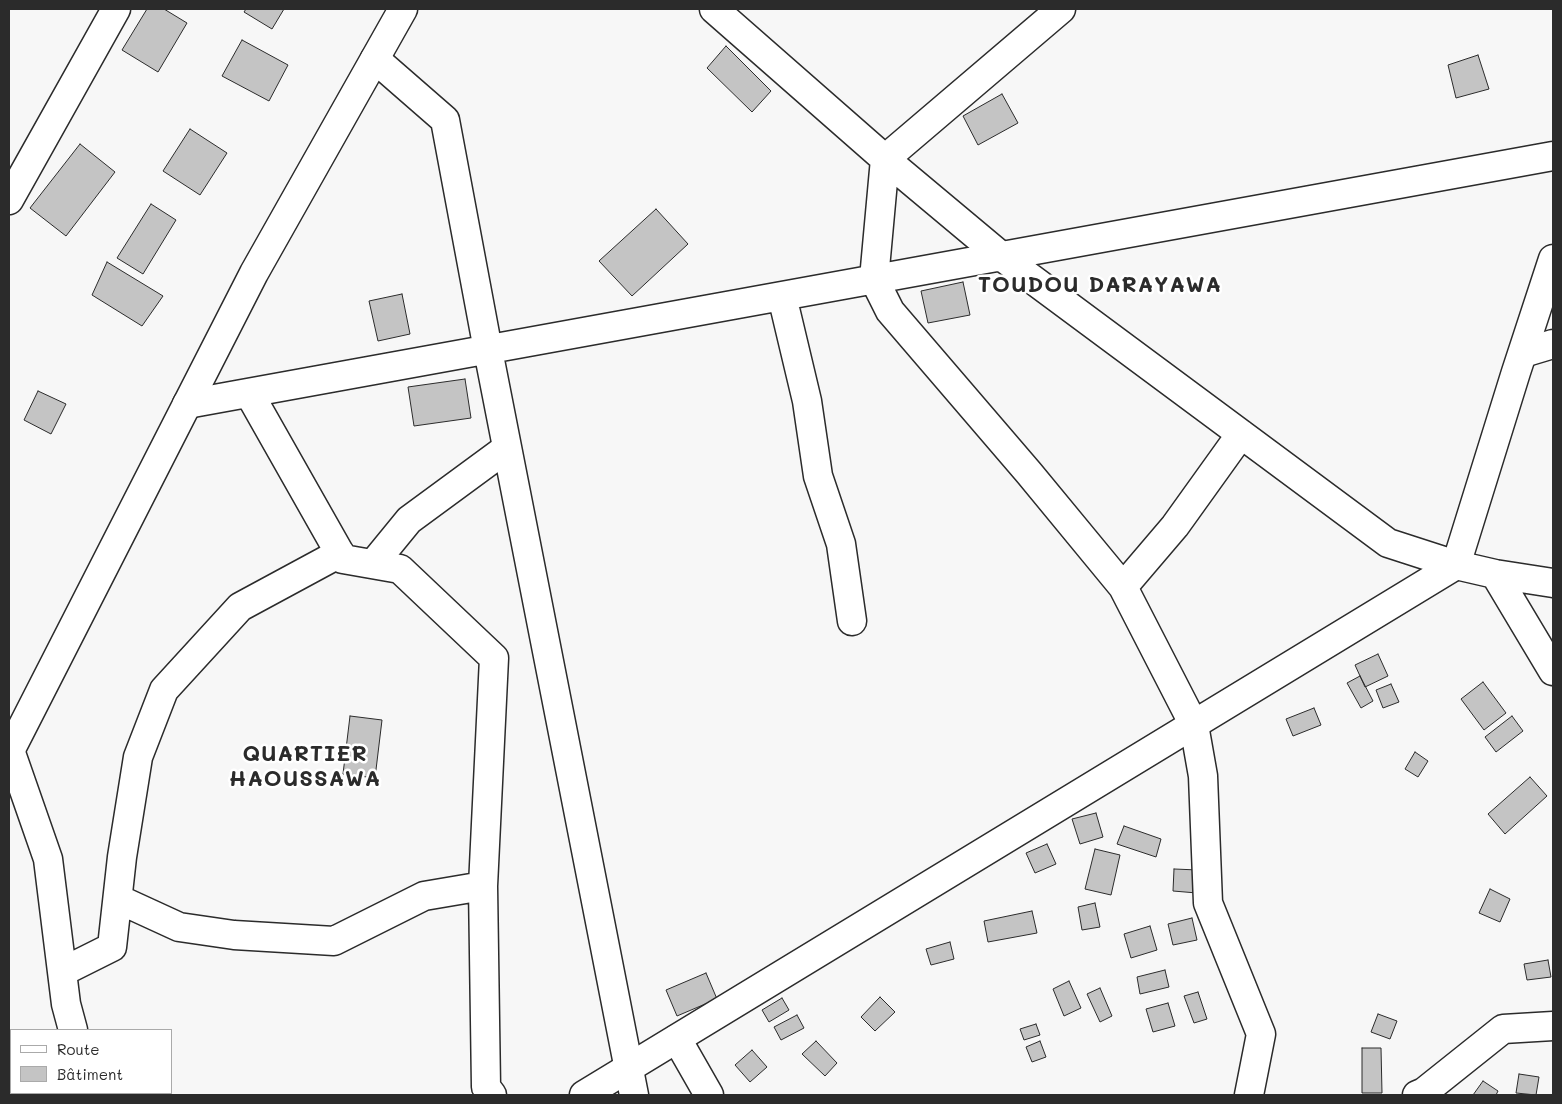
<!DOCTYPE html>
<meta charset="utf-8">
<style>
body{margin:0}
#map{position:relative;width:1562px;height:1104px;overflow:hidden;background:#f7f7f7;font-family:Mali,sans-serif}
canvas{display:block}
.frame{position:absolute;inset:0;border:10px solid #2b2b2b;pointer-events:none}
.legend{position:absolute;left:10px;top:1029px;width:162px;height:65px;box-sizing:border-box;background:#fff;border:1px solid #aaa;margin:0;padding:6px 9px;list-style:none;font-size:15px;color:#2b2b2b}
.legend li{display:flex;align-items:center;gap:10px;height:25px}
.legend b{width:25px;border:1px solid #aaa}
</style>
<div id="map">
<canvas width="1562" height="1104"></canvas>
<div class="frame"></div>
<ul class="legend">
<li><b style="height:6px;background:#fff"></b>Route</li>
<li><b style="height:14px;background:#c4c4c4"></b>Bâtiment</li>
</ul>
</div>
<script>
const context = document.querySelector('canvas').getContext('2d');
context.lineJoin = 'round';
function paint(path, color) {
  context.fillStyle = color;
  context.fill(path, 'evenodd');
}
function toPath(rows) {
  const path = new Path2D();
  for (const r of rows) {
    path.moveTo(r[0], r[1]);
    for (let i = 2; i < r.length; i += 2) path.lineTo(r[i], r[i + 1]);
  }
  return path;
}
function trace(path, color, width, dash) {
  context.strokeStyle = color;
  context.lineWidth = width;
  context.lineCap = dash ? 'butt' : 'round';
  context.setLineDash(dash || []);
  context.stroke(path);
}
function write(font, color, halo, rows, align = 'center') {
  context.font = font + ' Mali,sans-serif';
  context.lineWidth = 5;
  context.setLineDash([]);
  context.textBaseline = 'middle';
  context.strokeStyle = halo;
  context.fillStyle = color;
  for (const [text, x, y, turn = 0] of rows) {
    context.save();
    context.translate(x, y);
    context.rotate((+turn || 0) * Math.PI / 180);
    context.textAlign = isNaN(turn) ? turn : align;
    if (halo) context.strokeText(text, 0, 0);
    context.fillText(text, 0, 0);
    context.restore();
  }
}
const building = toPath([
 [147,9,164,9,187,23,158,72,122,50,147,9],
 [246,9,284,9,272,29,244,12,246,9],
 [242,40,288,65,269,101,222,76,242,40],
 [726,46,771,91,752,112,707,68,726,46],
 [1478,55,1489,89,1456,98,1448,65,1478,55],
 [1002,94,1018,123,978,145,963,116,1002,94],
 [190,129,227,153,200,195,163,171,190,129],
 [80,144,115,172,66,236,30,208,80,144],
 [151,204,176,220,143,274,117,258,151,204],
 [656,209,688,244,632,296,599,261,656,209],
 [107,262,163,296,142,326,92,295,107,262],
 [963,282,970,315,928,323,921,291,963,282],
 [402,294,410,334,378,341,369,301,402,294],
 [465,379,471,418,414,426,408,387,465,379],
 [38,391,66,404,51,434,24,420,38,391],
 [1378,654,1388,676,1365,687,1355,665,1378,654],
 [1360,676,1373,701,1361,708,1347,683,1360,676],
 [1483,682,1506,713,1484,730,1461,699,1483,682],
 [1391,684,1399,702,1383,708,1376,690,1391,684],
 [1314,708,1321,725,1293,736,1286,719,1314,708],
 [350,716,382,720,375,778,343,774,350,716],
 [1512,716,1523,731,1496,752,1485,737,1512,716],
 [1415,752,1428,761,1418,777,1405,769,1415,752],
 [1530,777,1547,796,1505,834,1488,814,1530,777],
 [1096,813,1103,837,1080,844,1072,819,1096,813],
 [1124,826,1161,839,1156,857,1117,844,1124,826],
 [1047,844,1056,864,1035,873,1026,853,1047,844],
 [1095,849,1120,855,1111,895,1085,889,1095,849],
 [1174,869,1198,870,1197,893,1173,891,1174,869],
 [1490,889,1510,899,1500,922,1479,913,1490,889],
 [1095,903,1100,927,1082,930,1078,907,1095,903],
 [1032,911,1037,933,988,942,984,921,1032,911],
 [1192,918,1197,940,1173,945,1168,924,1192,918],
 [1150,926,1157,950,1131,958,1124,934,1150,926],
 [950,942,954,959,931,965,926,949,950,942],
 [1548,960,1551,977,1527,980,1524,964,1548,960],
 [1165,970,1169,987,1140,994,1137,977,1165,970],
 [706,973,717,999,677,1016,666,990,706,973],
 [1069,981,1081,1008,1064,1016,1053,989,1069,981],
 [1100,988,1112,1016,1100,1022,1087,994,1100,988],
 [1198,992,1207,1019,1194,1023,1184,996,1198,992],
 [880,997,895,1012,875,1031,861,1017,880,997],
 [782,998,789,1010,769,1022,762,1010,782,998],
 [1168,1003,1175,1026,1153,1032,1146,1009,1168,1003],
 [1378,1014,1397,1021,1390,1039,1371,1032,1378,1014],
 [797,1015,804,1028,781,1040,774,1027,797,1015],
 [1036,1024,1040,1035,1024,1040,1020,1029,1036,1024],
 [816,1041,837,1063,825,1076,802,1054,816,1041],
 [1040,1041,1046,1057,1032,1062,1026,1047,1040,1041],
 [1362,1048,1381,1048,1382,1093,1362,1093,1362,1048],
 [752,1050,767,1067,750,1082,735,1065,752,1050],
 [1519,1074,1539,1077,1536,1095,1516,1093,1519,1074],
 [1483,1081,1498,1091,1496,1095,1473,1095,1483,1081]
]);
paint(building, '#c4c4c4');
trace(building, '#2b2b2b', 1);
const minor = toPath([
 [714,9,885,159,1001,256,1388,543,1456,565,1495,574,1553,671],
 [1061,9,885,159,874,279,890,311,1029,473,1123,587,1194,725,1203,776,1208,903,1261,1034,1249,1095],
 [375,59,445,120,488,350,634,1095],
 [9,200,116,9],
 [782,296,807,401,818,476,841,544,852,621],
 [1523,353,1553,344],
 [249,393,343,559,400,569,494,658,483,886,486,1087,492,1095],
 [187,404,1553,156],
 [373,564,409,520,507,448],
 [1495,574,1553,583],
 [1123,587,1175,526,1241,434],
 [9,749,10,750,48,859,66,1004,73,1030],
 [118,899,179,927,234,935,334,941,424,896,483,886],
 [62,972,112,947,122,857,138,757,164,690,240,607,340,553],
 [677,1039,709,1095],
 [89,1093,89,1095],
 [1417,1095,1424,1092,1503,1029,1553,1026]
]);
const tertiary = toPath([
 [584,1095,1456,565,1516,372,1553,259]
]);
const primary = toPath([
 [9,753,254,273,403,9]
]);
trace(minor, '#2b2b2b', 31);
trace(tertiary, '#2b2b2b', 31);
trace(primary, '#2b2b2b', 31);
trace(minor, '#fff', 28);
trace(tertiary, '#fff', 28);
trace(primary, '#fff', 28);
context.letterSpacing = '1px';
write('bold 22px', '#2b2b2b', '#fff', [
 ["TOUDOU DARAYAWA",1100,285],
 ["QUARTIER",305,754],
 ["HAOUSSAWA",305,779]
]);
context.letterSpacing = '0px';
</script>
